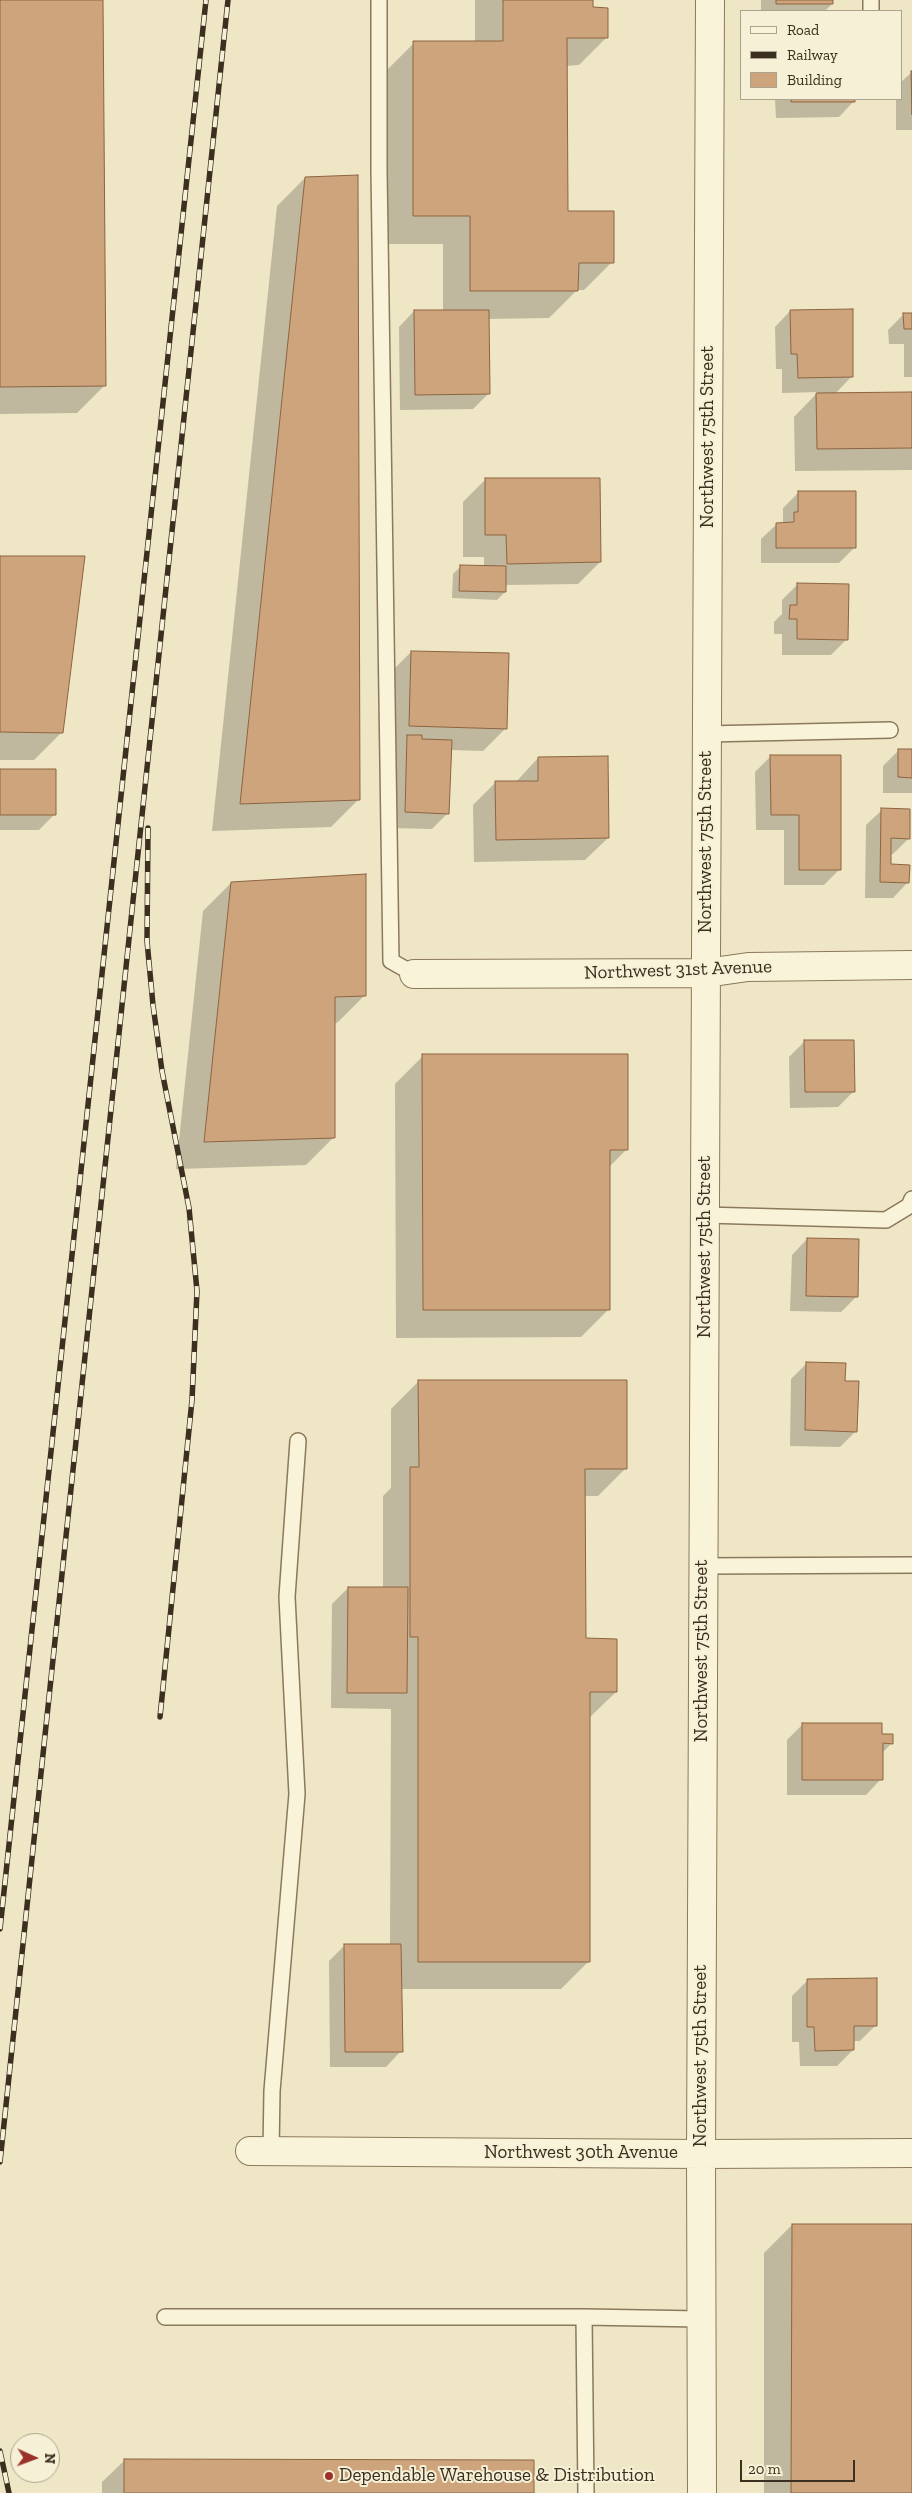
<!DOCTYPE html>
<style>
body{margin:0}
#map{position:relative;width:912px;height:2493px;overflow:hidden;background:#efe6c6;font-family:"Zilla Slab",serif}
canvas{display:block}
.legend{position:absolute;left:740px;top:10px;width:162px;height:90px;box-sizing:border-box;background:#f6f0d6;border:1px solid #aba38d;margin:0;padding:6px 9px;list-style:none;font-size:15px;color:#3b2f1f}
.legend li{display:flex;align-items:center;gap:10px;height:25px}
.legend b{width:25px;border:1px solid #aba38d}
.north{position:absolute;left:10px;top:2433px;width:50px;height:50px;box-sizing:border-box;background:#f6f0d6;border:1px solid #aba38d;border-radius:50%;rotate:92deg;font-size:14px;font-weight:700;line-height:20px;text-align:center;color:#3b2f1f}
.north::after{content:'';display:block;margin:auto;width:18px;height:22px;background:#9b322a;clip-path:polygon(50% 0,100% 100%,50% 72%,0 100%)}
.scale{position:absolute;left:740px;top:2460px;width:115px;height:22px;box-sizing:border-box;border:2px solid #3b2f1f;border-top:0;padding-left:6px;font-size:15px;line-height:18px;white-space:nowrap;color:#3b2f1f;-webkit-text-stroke:4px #f6f0d6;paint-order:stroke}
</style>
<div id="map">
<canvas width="912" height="2493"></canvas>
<ul class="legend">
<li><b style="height:6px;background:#f9f3da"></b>Road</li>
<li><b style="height:6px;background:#3b2f1f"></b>Railway</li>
<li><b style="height:14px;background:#cea47c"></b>Building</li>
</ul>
<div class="north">N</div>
<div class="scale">20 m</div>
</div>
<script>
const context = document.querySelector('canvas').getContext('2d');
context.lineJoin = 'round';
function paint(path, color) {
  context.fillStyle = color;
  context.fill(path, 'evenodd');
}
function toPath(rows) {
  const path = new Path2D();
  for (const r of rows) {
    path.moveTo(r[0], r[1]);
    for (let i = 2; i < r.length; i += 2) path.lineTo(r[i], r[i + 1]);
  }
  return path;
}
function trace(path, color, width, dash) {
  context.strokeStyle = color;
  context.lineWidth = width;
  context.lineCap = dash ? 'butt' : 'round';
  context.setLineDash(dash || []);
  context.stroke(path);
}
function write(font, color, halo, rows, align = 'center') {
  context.font = font + ' "Zilla Slab",serif';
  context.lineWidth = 4;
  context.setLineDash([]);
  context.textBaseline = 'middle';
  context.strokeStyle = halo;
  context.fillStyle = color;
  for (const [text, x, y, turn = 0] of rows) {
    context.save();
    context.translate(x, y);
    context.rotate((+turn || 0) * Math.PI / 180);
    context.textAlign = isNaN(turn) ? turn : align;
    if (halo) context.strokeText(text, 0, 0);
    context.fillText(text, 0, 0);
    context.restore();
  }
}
paint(toPath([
 [0,0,101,0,105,385,77,413,0,414],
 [475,0,592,0,592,8,607,37,579,65,566,66,567,212,612,262,584,290,577,290,549,318,488,319,488,394,473,409,400,410,399,327,414,311,443,311,443,244,386,244,386,71,414,43,475,43],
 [761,0,832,0,832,4,825,11,761,11],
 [912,72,912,130,896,130,896,99,901,99,901,82],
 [775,99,854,99,854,101,839,117,776,118],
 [305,178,359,799,331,827,212,831,277,206],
 [790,311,852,376,835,394,912,393,912,470,795,471,794,417,818,392,782,393,782,369,776,369,775,327],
 [904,314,912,314,912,377,904,377,904,344,889,344,888,330],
 [485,480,600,562,578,584,505,585,505,592,497,600,452,598,453,574,461,566,484,567,484,557,463,557,463,502],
 [799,492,855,547,839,563,761,563,761,539,777,524,783,524,783,508],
 [0,558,62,732,34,760,0,760],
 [798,584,847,639,831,655,782,655,782,634,774,634,774,622,782,614,782,600],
 [411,652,506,728,483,751,450,750,448,813,432,829,389,828,392,752,396,748,387,748,389,674],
 [899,750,912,750,912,793,883,793,883,766],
 [771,756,840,869,824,885,784,885,784,830,756,830,755,772],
 [538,758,608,838,585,860,474,862,473,805,496,782,516,782],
 [0,770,55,814,39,830,0,830],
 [882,810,909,838,893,854,890,854,890,865,908,882,893,898,865,898,866,825],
 [231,883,365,995,337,1023,333,1023,334,1137,306,1165,176,1169,203,911],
 [805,1041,854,1091,838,1107,790,1108,789,1057],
 [423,1056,626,1150,609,1167,609,1309,581,1337,396,1338,395,1084],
 [807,1239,856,1297,841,1312,790,1311,792,1255],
 [807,1363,844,1382,856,1431,840,1447,790,1446,791,1379],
 [419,1381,626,1468,598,1496,584,1496,585,1639,616,1692,589,1718,589,1961,561,1989,401,1989,401,2051,386,2067,330,2067,329,1961,345,1945,390,1945,391,1709,331,1708,332,1604,348,1588,383,1588,383,1496,391,1488,391,1409],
 [803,1724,881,1735,892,1743,881,1754,881,1779,866,1795,787,1795,787,1740],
 [808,1980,876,2025,860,2041,853,2041,853,2050,837,2066,800,2066,799,2042,792,2042,792,1996],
 [792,2225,912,2225,912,2493,764,2493,764,2253],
 [125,2460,533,2493,102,2493,102,2482]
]), '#0003');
const building = toPath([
 [0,0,103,0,106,386,0,387,0,0],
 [503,0,593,0,593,7,608,8,608,38,567,38,568,211,614,211,614,263,579,263,578,291,470,291,470,216,413,216,413,41,503,41,503,0],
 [776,0,833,0,833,4,776,4,776,0],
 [911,71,912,71,912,115,911,71],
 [791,99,855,99,855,102,791,102,791,99],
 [358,175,360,800,240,804,305,177,358,175],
 [853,309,853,377,798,378,797,354,791,354,790,310,853,309],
 [414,310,489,310,490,394,415,395,414,310],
 [903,313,912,313,912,329,904,329,903,313],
 [912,392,912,448,817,449,816,393,912,392],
 [485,478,600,478,601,562,507,564,506,535,485,535,485,478],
 [798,491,856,491,856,548,776,548,776,523,794,522,794,512,798,512,798,491],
 [0,556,85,556,63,733,0,732,0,556],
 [460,565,506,566,506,592,459,591,460,565],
 [797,583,849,584,848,640,797,639,797,619,789,619,790,605,797,605,797,583],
 [411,651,509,653,507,729,409,726,411,651],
 [407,735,422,735,422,739,452,740,449,814,405,812,407,735],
 [898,749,912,749,912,778,898,777,898,749],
 [770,755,841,755,841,870,799,870,799,815,771,815,770,755],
 [608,756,609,838,496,840,495,781,538,781,538,757,608,756],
 [0,769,56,769,56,815,0,815,0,769],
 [881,808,910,809,910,839,891,838,891,864,910,865,909,883,880,882,881,808],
 [366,874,366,996,335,997,335,1138,204,1142,231,882,366,874],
 [804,1040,854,1040,855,1092,805,1092,804,1040],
 [422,1054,628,1054,628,1150,610,1150,610,1310,423,1310,422,1054],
 [807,1238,859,1239,858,1297,806,1296,807,1238],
 [806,1362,846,1363,845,1381,859,1381,857,1432,805,1430,806,1362],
 [418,1380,627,1380,627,1469,585,1469,586,1638,617,1639,617,1692,590,1692,590,1962,418,1962,418,1637,410,1637,410,1467,419,1467,418,1380],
 [348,1587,408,1587,407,1693,347,1693,348,1587],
 [802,1723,882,1723,882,1734,893,1734,893,1744,883,1743,883,1780,802,1780,802,1723],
 [344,1944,401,1944,403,2052,345,2052,344,1944],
 [877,1978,877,2026,854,2026,854,2050,815,2051,814,2027,807,2027,807,1979,877,1978],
 [792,2224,912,2224,912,2493,791,2493,792,2224],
 [124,2459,534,2460,534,2493,124,2493,124,2459]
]);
paint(building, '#cea47c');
trace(building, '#8b6441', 1);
const lane = toPath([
 [379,0,379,171,391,961,414,974],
 [871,0,871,11],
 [706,734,890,730],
 [705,1215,886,1220,909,1206,912,1199],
 [703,1566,912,1565],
 [271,2151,272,2091,297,1794,287,1597,298,1441],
 [165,2317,584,2317],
 [586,2493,584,2317,701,2319]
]);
const street = toPath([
 [414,974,706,973,748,967,912,965],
 [250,2151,701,2154,912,2153],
 [702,2493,701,2154,710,0]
]);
trace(lane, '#8b795b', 18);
trace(street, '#8b795b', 30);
trace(lane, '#f9f3da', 15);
trace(street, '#f9f3da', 28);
const rail = toPath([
 [148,828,147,941,153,1005,162,1071,189,1208,197,1291,192,1400,160,1717],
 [0,1929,206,0],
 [0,2162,228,0],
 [0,2451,9,2493]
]);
trace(rail, '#3b2f1f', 5.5);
trace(rail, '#f6f0d6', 4, [11]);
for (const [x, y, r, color] of [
 [329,2476,5,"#9b322a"]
]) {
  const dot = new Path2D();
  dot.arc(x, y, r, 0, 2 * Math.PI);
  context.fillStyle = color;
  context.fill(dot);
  trace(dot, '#f6f0d6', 2);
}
write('19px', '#3b2f1f', '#f6f0d6', [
 ["Northwest 75th Street",708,437,-90],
 ["Northwest 75th Street",706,842,-90],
 ["Northwest 31st Avenue",678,970,-2],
 ["Northwest 75th Street",705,1247,-90],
 ["Northwest 75th Street",702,1651,-90],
 ["Northwest 75th Street",701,2056,-90],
 ["Northwest 30th Avenue",581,2153]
]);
write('19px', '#3b2f1f', '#f6f0d6', [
 ["Dependable Warehouse & Distribution",339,2476]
], 'left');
</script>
